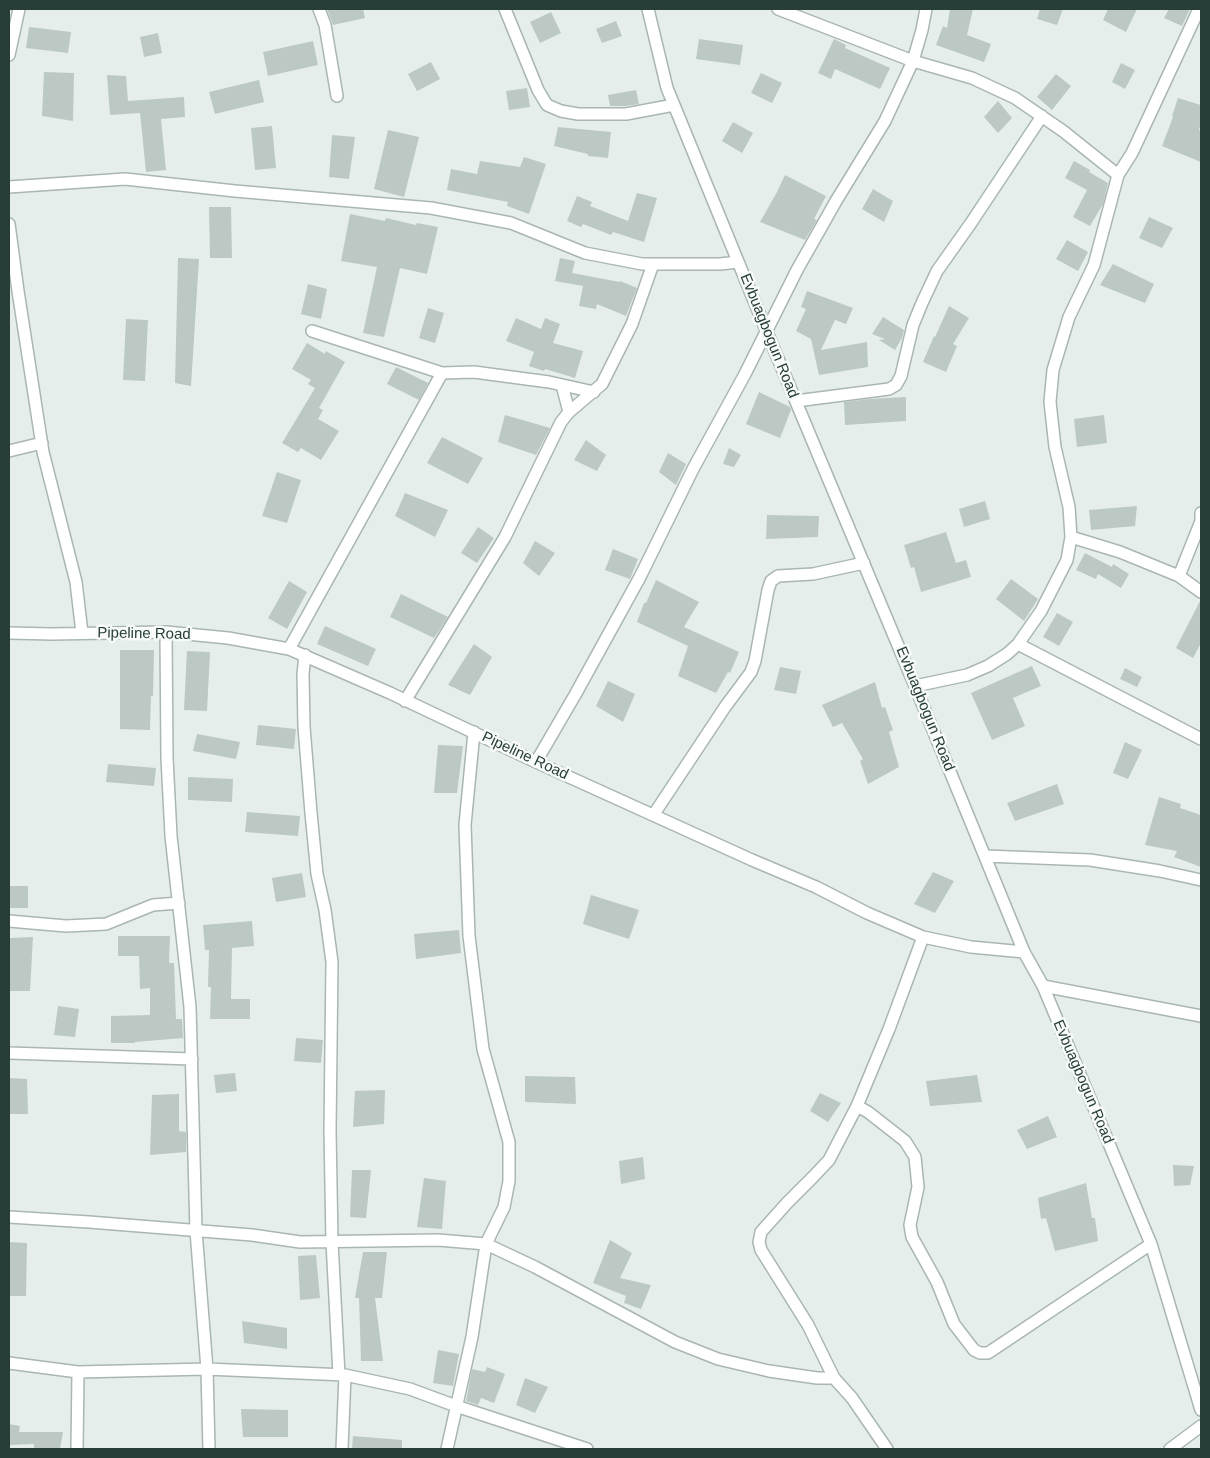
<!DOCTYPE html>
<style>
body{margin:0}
#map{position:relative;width:1210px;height:1458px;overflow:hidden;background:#e6eeeb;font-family:Arial,sans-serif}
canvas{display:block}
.frame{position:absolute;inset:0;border:10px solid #273e38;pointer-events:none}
</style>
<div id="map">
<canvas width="1210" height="1458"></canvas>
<div class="frame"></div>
</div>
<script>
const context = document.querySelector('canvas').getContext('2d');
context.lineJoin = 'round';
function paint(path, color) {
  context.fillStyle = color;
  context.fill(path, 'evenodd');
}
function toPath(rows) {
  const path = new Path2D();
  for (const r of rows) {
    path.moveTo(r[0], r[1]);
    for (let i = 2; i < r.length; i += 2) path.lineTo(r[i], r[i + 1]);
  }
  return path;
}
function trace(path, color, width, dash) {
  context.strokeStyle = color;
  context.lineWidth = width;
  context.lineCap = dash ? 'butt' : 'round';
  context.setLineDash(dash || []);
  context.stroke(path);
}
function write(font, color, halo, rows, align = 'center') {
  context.font = font + ' Arial,sans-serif';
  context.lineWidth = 5;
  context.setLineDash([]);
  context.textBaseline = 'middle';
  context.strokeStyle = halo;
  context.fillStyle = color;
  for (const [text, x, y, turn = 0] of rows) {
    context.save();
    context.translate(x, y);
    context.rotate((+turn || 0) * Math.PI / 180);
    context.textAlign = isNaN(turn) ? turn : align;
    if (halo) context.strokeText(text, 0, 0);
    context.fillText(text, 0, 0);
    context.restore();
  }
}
paint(toPath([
 [327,9,363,9,365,18,333,25],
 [950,9,973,9,967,35,991,44,984,62,936,45,943,26,947,28],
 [1040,9,1063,9,1057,25,1037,19],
 [1108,9,1137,9,1126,32,1103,20],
 [1169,9,1190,9,1182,26,1164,18],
 [551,12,561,33,540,43,530,22],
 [616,21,622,36,602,43,596,29],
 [29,27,71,32,68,53,26,48],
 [158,33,162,53,144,57,140,37],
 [699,39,743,45,740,65,696,59],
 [834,39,846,45,845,48,890,68,880,89,835,69,831,79,818,73],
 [313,41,318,65,268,76,263,52],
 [431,62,440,79,417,91,408,74],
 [1121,63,1135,70,1125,89,1112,82],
 [44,72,74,73,73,121,42,116],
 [761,73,782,83,772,103,751,93],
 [1056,74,1071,86,1052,110,1037,97],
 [107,75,126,76,128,101,184,97,185,117,161,119,166,170,146,172,140,113,110,115],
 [259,80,264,102,215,114,209,92],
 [527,88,530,107,509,110,506,91],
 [636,90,639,104,625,106,610,106,608,95],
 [1178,98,1201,105,1201,123,1199,130,1201,132,1201,162,1162,146,1173,117,1172,116],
 [998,101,1012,118,998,133,984,117],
 [733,122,753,133,742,153,722,141],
 [272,126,276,168,255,170,251,128],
 [558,127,611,132,608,158,588,156,588,154,554,146],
 [388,130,419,137,404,197,374,189],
 [332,135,355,137,349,179,329,177],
 [524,157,546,164,529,214,507,206,508,202,447,190,451,169,477,174,480,161,520,167],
 [1074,161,1090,170,1089,172,1108,183,1103,204,1090,226,1073,217,1087,190,1065,178],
 [785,175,826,196,814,219,817,220,805,240,760,222,777,192],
 [873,189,893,201,884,222,862,209],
 [637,193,657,198,644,242,613,232,611,235,583,224,581,227,567,221,577,196,592,202,590,206,628,221],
 [209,207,231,207,232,258,210,258],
 [350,214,385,221,386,218,416,225,417,223,438,227,427,274,400,268,384,337,363,333,377,267,341,261],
 [1149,217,1173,228,1162,248,1139,238],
 [1067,240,1088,252,1078,271,1056,259],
 [178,258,199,259,191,386,175,383],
 [560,258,575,261,572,273,620,282,620,281,637,288,626,316,597,304,596,309,579,306,583,286,555,281],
 [1113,264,1154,284,1145,303,1100,285],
 [308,284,327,289,321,319,301,314],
 [807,291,853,308,846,324,835,320,821,350,867,342,868,367,819,375,811,339,796,331,806,309,801,307],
 [949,306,969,318,953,344,957,346,946,372,923,362,934,336,935,337],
 [428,308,444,313,435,343,419,338],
 [883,317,904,330,902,338,895,350,879,340,885,339,872,334],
 [516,318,541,329,545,318,560,324,553,343,583,351,575,378,545,369,544,371,529,366,534,352,506,341],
 [126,319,148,320,145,381,123,380],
 [307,343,325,354,326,351,345,362,319,408,323,410,318,419,339,431,321,460,301,448,298,452,282,443,315,388,308,384,311,380,292,369],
 [396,367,428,383,419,400,387,384],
 [759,392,790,407,791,410,780,438,746,424],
 [906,397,906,421,845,425,844,402,870,399],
 [505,415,550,428,536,455,498,442],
 [1104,415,1107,443,1077,447,1074,419],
 [442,437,483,458,468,484,427,463],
 [586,440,606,455,597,471,574,460],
 [729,448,741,455,734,467,723,464],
 [668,453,686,464,676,485,659,472],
 [277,472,301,480,287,523,262,516],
 [405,493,448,510,435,537,395,516],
 [985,501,990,519,964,527,959,509],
 [1137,506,1135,526,1091,530,1089,510],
 [767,515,819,516,818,537,766,539],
 [478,527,494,538,477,563,461,553],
 [946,532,956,563,966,560,971,577,921,592,914,567,911,568,904,545],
 [535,541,555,553,539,576,523,563],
 [613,549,638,559,630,579,605,570],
 [1085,553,1112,567,1113,564,1129,574,1121,588,1098,574,1096,579,1076,570],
 [1011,579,1038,599,1024,621,996,599],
 [656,580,699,602,684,627,739,652,730,673,728,672,716,693,678,676,688,646,637,622,644,603,646,603],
 [289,581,307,592,287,629,268,618],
 [401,594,448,617,434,638,390,617],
 [1201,599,1201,643,1193,658,1176,648],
 [1057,613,1073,622,1059,646,1043,637],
 [325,626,376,649,368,666,317,644],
 [474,644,492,657,470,695,448,685],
 [120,650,154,650,153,696,151,696,150,730,120,729],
 [187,651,210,652,207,711,184,710],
 [1032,666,1041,686,1013,698,1025,726,992,740,971,693],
 [780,667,801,671,796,694,774,690],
 [1125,668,1142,677,1137,687,1120,679],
 [608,681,635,694,623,722,596,706],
 [875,682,882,708,885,707,893,730,889,732,899,767,868,784,860,761,863,759,842,723,833,727,822,705],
 [258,725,296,729,294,749,256,745],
 [197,734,240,742,236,759,193,751],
 [1125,742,1142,750,1128,779,1113,773],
 [438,745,463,746,457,793,434,793],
 [108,764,156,768,154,786,106,782],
 [188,777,233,779,232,802,188,800],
 [1057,784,1064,804,1015,821,1007,803],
 [1159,797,1181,804,1180,808,1201,815,1201,867,1174,857,1177,851,1145,845],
 [247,812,300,816,298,836,245,832],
 [933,872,954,881,935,913,914,904],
 [302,873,306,897,276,902,272,878],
 [9,886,28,886,28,908,9,908],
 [591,895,639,910,629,939,583,924],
 [252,921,254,946,232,948,231,999,250,999,250,1019,210,1019,211,987,208,987,209,950,205,950,203,925],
 [459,930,461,953,416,959,414,934],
 [118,936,170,936,169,963,174,963,176,1019,182,1019,183,1038,135,1042,135,1043,111,1043,111,1016,150,1015,150,988,140,989,139,956,118,956],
 [33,937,30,991,9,991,9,938],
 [58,1006,79,1009,75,1037,54,1035],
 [296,1038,323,1040,321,1063,294,1061],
 [235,1073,237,1091,216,1093,214,1075],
 [977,1075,982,1102,930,1106,926,1081],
 [525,1076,575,1077,576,1104,525,1102],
 [9,1078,27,1079,28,1114,9,1114],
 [385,1090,384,1124,353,1127,355,1091],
 [820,1093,841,1103,828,1122,810,1111],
 [179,1094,179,1131,186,1132,186,1152,150,1155,152,1095],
 [1048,1116,1057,1137,1027,1149,1017,1130],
 [643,1157,645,1179,621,1184,619,1161],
 [1173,1165,1194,1166,1190,1185,1174,1186],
 [352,1170,371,1170,366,1218,350,1217],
 [424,1178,446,1181,442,1229,417,1227],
 [1086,1183,1092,1218,1095,1218,1098,1241,1055,1251,1046,1218,1041,1219,1038,1198],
 [610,1240,632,1253,620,1278,651,1285,641,1309,624,1303,626,1296,593,1283],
 [9,1242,27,1243,26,1296,9,1296],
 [363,1252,387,1252,382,1298,375,1298,383,1361,361,1361,359,1298,355,1298],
 [316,1255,320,1298,300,1300,298,1256],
 [242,1321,287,1328,287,1349,244,1343],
 [438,1350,459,1354,453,1386,433,1383],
 [487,1367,505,1374,494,1403,481,1398,478,1405,466,1401,472,1369,485,1372],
 [525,1378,548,1387,535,1413,516,1405],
 [241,1409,288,1410,288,1437,243,1437],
 [9,1424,20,1426,19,1432,63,1432,60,1449,34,1449,34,1444,9,1445],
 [353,1436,402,1440,402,1449,352,1449]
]), '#bcc8c4');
const street = toPath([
 [319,9,325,25,337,96],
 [505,9,538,90,547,105,561,111,578,114,626,114,674,105],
 [648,9,667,88,674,105,766,330,915,686,1024,952,1043,986,1151,1244,1201,1410],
 [778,9,913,61,972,78,1015,98,1063,131,1118,175],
 [9,55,19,9],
 [9,187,125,179,235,191,431,208,511,223,585,253,642,264,720,264,738,262],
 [9,224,18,291,43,452,76,582,82,633],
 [312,331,442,373,474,372,549,382,594,392],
 [562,385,569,412],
 [796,401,889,389,896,385,901,376,913,325,922,303,937,271,971,223,1042,116],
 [9,451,42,443],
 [1071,537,1120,552,1179,576,1201,592],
 [1179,576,1201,521,1201,513],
 [166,632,167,758,171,836,190,1007,196,1231,207,1369,209,1449],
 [9,633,52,634,166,632,228,638,289,649,390,693,536,762,752,860,816,887,867,913,923,937,971,947,1024,952],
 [1018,644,1201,739],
 [289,649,442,373],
 [305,655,303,674,304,727,311,813,317,874,325,910,332,962,330,1130,332,1242,339,1375],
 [915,686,967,675,988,666,1007,654,1018,644,1041,611,1067,560,1071,537,1069,507,1055,447,1050,402,1053,370,1069,317,1094,265,1118,175,1132,153,1199,9],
 [405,701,505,537,561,422,569,412,602,384,632,324,653,264],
 [536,762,575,695,640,577,693,469,745,374,797,270,836,201,885,121,913,61,922,30,926,9],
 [654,814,725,707,751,672,755,661,768,590,771,581,778,576,813,574,864,563],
 [985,856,1090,860,1160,871,1201,880],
 [9,921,66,926,106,924,153,905,179,903],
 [923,937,889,1029,857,1106,868,1112,905,1141,915,1157,918,1187,910,1225,912,1237,937,1282,954,1324,974,1350,980,1353,988,1353,1151,1244],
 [1043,986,1201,1016],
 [9,1053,192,1059],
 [9,1217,89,1222,252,1235,300,1242,438,1240,486,1244,535,1267,675,1342,718,1359,769,1371,817,1378,834,1378,852,1398,887,1449],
 [9,1363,78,1372,207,1369,345,1375,410,1389,456,1406,587,1449],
 [834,1378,808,1325,761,1250,759,1242,761,1232,787,1203,813,1177,829,1160,857,1106],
 [77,1449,78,1372],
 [342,1449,345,1375],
 [447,1449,472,1337,486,1244,504,1207,509,1181,509,1142,483,1049,469,936,465,825,474,732],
 [1170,1449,1201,1426]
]);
trace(street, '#a9b6b2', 14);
trace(street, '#fff', 11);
write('15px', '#273e38', '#f7faf9', [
 ["Evbuagbogun Road",769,336,68],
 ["Pipeline Road",144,634,1],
 ["Evbuagbogun Road",925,709,68],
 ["Pipeline Road",525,756,25],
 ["Evbuagbogun Road",1083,1082,67]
]);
</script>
